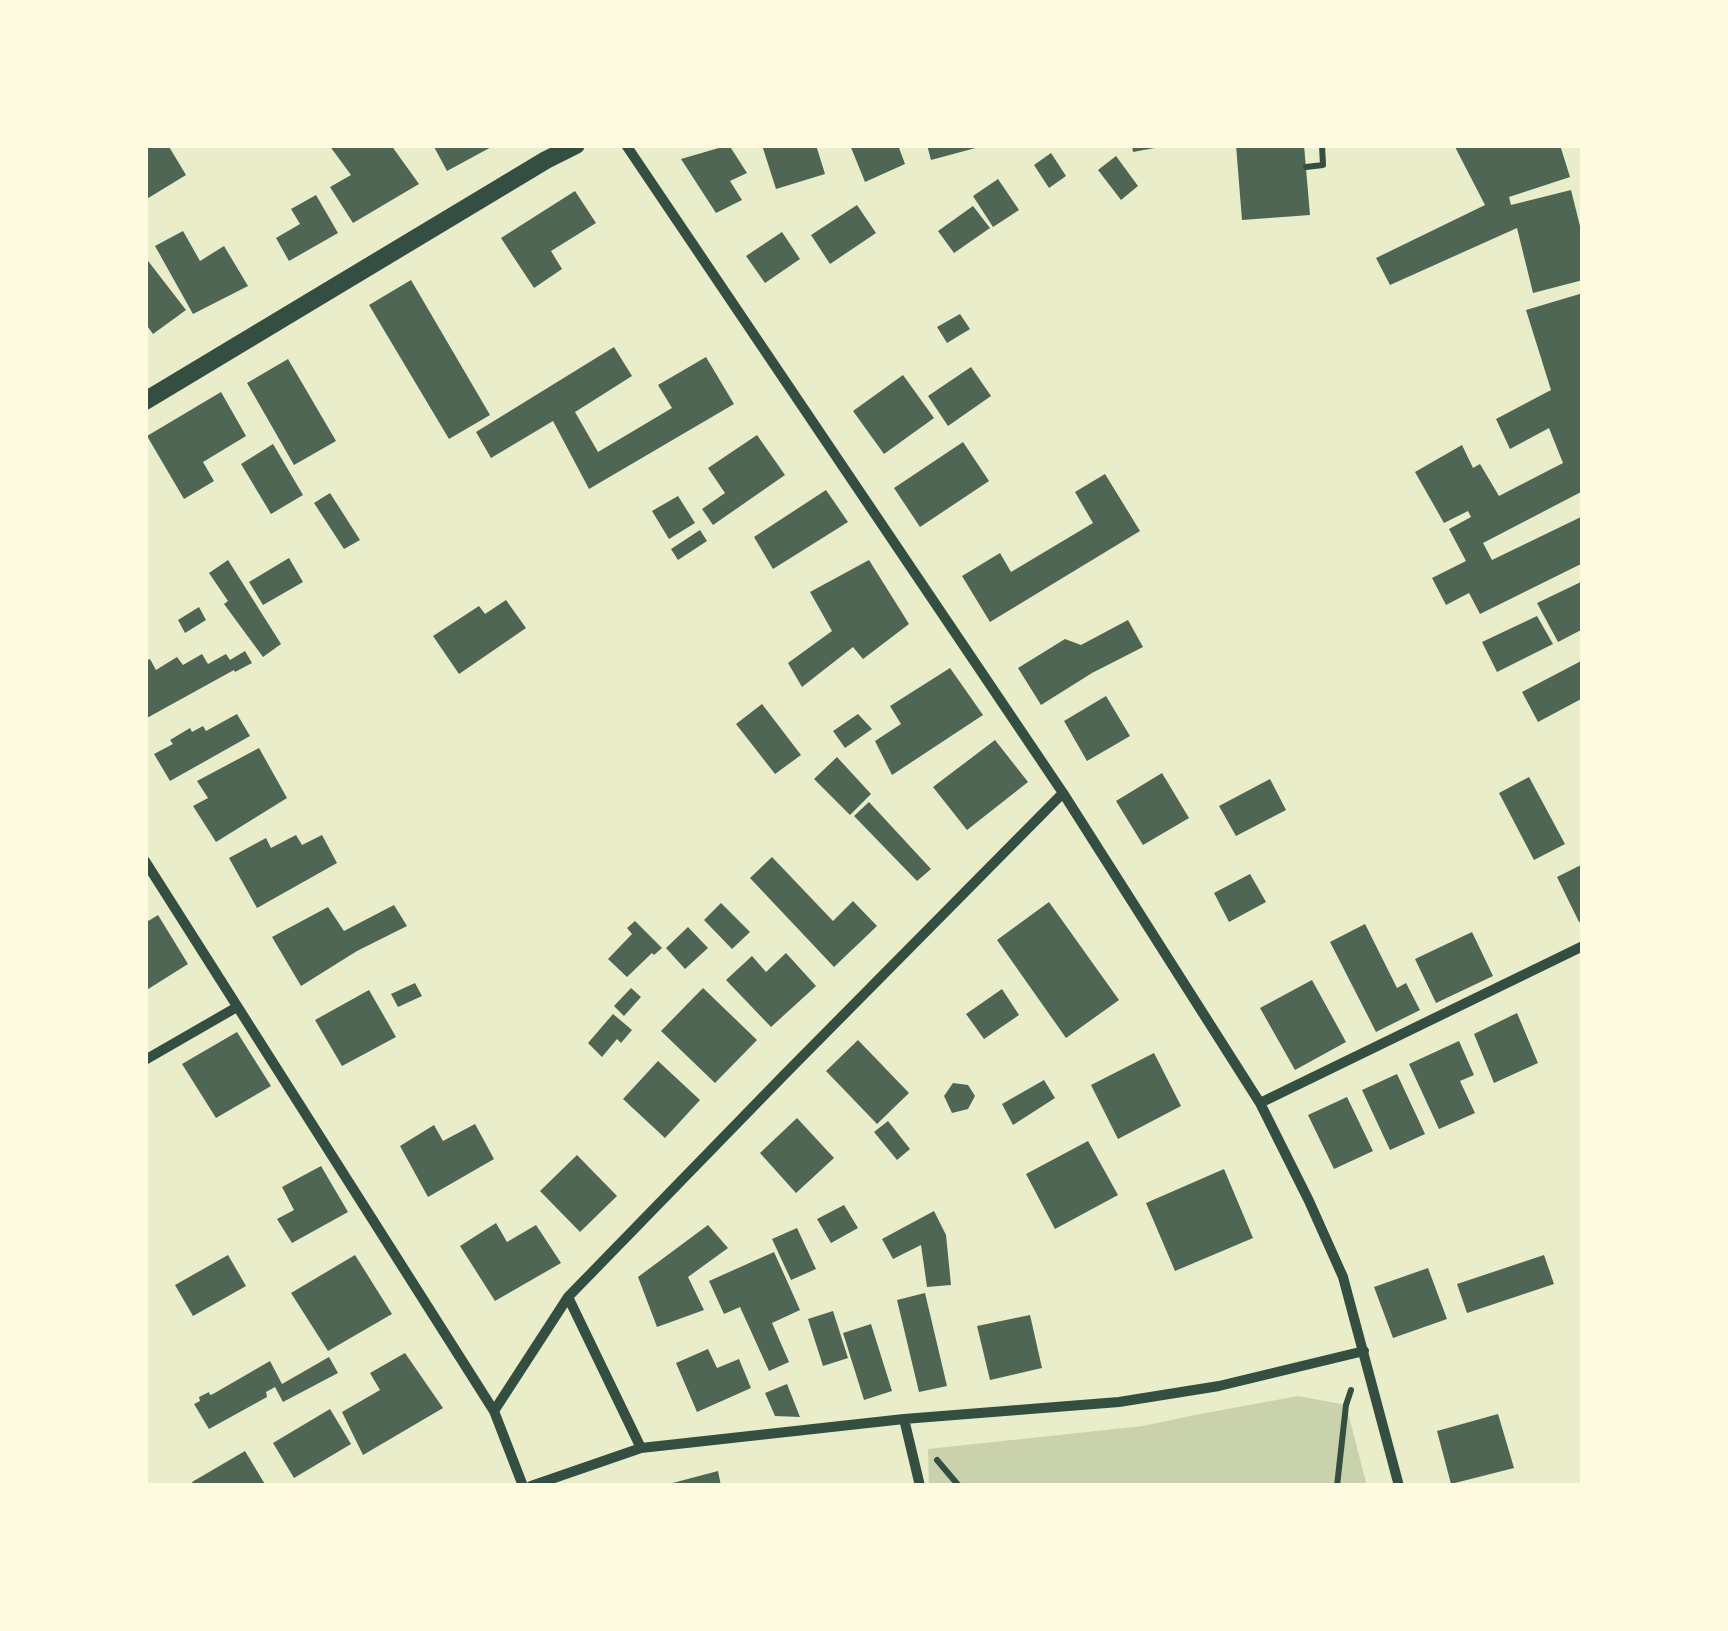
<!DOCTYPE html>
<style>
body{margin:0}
#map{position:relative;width:1728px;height:1631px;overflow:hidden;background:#e9edc9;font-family:Jost,sans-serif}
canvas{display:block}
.frame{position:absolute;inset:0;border:148px solid #fefae0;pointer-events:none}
</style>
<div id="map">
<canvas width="1728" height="1631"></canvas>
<div class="frame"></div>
</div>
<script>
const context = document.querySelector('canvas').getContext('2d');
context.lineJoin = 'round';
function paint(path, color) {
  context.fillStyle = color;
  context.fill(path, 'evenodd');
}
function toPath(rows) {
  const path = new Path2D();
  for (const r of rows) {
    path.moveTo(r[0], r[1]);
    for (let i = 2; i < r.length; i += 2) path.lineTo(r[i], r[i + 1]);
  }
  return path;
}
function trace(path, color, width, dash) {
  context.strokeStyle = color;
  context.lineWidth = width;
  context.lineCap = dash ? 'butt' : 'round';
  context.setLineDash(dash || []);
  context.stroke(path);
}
paint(toPath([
 [1298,1396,1346,1405,1367,1486,929,1486,928,1449,1143,1426,1195,1415]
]), '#cad2ad');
paint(toPath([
 [145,145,168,145,186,175,145,200],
 [329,145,391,145,419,184,353,223,330,187,351,175],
 [433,145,495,145,447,171],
 [729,145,747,173,730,181,742,200,716,213,681,159],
 [762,145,816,145,825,174,776,189],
 [850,145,898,145,905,164,865,182],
 [927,145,983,145,983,146,931,160],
 [1132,145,1160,145,1160,147,1133,152],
 [1236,145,1304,145,1310,215,1242,220],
 [1454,145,1560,145,1570,177,1509,197,1511,205,1571,190,1583,238,1583,280,1533,293,1517,228,1390,285,1376,258,1485,205],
 [1051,153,1066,176,1049,188,1034,165],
 [1116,156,1138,186,1121,200,1098,170],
 [998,179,1019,210,993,227,973,196],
 [575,191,596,223,551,251,562,269,534,288,501,238],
 [316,195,338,233,289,261,276,238,300,224,291,209],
 [857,205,876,233,830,264,811,235],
 [973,206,990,228,954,253,938,231],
 [183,231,200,261,224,246,248,286,193,314,155,246],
 [782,232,800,259,765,283,746,256],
 [145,257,186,310,153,334,145,323],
 [411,280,490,415,449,439,369,305],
 [1583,293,1583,491,1483,543,1492,560,1583,516,1583,563,1480,614,1469,593,1446,605,1432,578,1466,561,1449,529,1471,517,1468,511,1444,523,1415,472,1462,445,1473,468,1480,464,1499,496,1563,463,1549,428,1510,449,1496,419,1551,390,1526,310],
 [960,314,970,329,947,343,937,327],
 [614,347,632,376,575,412,598,452,672,408,658,385,706,357,734,404,589,489,553,421,491,458,476,432],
 [288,359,336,441,294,465,247,383],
 [971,367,991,396,948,426,928,396],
 [903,375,934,418,884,454,853,411],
 [221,392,246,436,203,462,214,481,184,499,147,436],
 [757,435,785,475,713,525,702,509,725,493,708,468],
 [963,442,989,481,920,527,894,488],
 [273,444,303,495,271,514,241,464],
 [1105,474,1140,531,990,622,962,576,1000,553,1011,572,1093,523,1075,492],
 [826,490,848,522,773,569,754,537],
 [330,493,360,540,344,549,314,503],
 [678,496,695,523,669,539,652,511],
 [700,530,707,541,678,560,671,549],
 [289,558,303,582,263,605,249,582],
 [228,560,281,644,263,657,224,604,228,601,209,573],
 [869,560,909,624,863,659,853,647,802,687,788,663,832,631,810,592],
 [1583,581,1583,629,1558,642,1537,603],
 [506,600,526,628,459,674,433,636,479,606,485,614],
 [199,607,206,620,185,633,178,620],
 [1537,616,1553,644,1497,672,1482,642],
 [1128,620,1143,647,1092,673,1041,705,1018,668,1065,639,1081,645],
 [245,651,252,663,235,672,234,670,145,719,145,661,150,659,156,670,177,657,183,665,202,654,208,664,226,654,230,660],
 [1583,660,1583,698,1538,722,1522,692],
 [950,668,983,715,892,775,875,741,901,724,890,706],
 [1106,696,1130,736,1087,761,1064,721],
 [762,704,801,755,775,774,736,724],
 [237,714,250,736,170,781,154,754,173,744,170,740,190,728,192,732,203,726,206,731],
 [858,714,872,729,845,748,833,731],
 [995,740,1028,782,967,830,933,787],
 [259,748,287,798,216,842,193,806,208,798,197,781],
 [837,757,871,794,850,815,814,779],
 [1162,773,1189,818,1143,845,1116,801],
 [1529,777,1565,844,1534,860,1499,793],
 [1270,779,1286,810,1236,836,1219,806],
 [869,802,931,869,917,881,854,816],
 [296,835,302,845,322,835,337,863,257,908,229,858,266,838,271,848],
 [772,857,833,921,853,901,877,926,834,967,750,878],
 [1583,864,1583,920,1579,922,1557,877],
 [1250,874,1266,902,1229,922,1214,893],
 [1049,902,1119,1000,1066,1038,997,940],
 [721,903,750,932,732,949,704,920],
 [394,905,407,926,357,951,301,986,272,937,328,907,344,931],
 [158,915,188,964,145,991,145,923],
 [635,921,662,948,654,955,652,953,627,977,608,959,632,934,627,928],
 [1365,924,1397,988,1406,983,1420,1010,1376,1032,1330,942],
 [688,927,708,948,685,969,666,948],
 [1472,932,1493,976,1436,1003,1415,959],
 [786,953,816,986,771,1027,726,980,752,956,766,972],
 [1312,980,1346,1042,1295,1070,1260,1008],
 [415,983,422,996,398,1007,391,994],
 [631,988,641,997,624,1016,614,1006],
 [703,988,757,1040,715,1083,661,1031],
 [1002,989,1019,1015,984,1039,966,1014],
 [369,990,396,1037,342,1066,315,1020],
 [1517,1013,1538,1063,1494,1083,1474,1034],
 [613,1014,632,1030,621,1043,617,1039,602,1057,588,1043],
 [237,1032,271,1086,216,1118,182,1064],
 [858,1040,909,1093,877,1124,826,1071],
 [1459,1041,1474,1075,1460,1081,1475,1113,1439,1129,1409,1064],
 [1154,1053,1181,1106,1118,1139,1091,1085],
 [658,1061,700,1100,665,1138,623,1099],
 [1397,1074,1425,1134,1390,1150,1362,1090],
 [1044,1080,1055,1098,1013,1125,1002,1104],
 [953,1083,968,1085,975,1096,968,1109,952,1113,944,1096],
 [1347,1097,1373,1151,1334,1169,1308,1115],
 [797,1118,834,1158,796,1193,760,1153],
 [888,1121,910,1149,897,1160,874,1132],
 [475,1124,494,1159,428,1197,400,1146,434,1125,443,1141],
 [1088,1141,1118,1195,1055,1229,1026,1174],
 [577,1155,617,1196,580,1232,540,1191],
 [321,1166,348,1212,292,1243,277,1219,294,1210,282,1187],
 [1224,1169,1253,1238,1175,1271,1146,1203],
 [844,1205,858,1228,831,1243,817,1219],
 [934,1211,946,1235,951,1285,927,1287,921,1245,893,1259,882,1239],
 [496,1223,507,1242,536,1225,561,1263,495,1301,460,1246],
 [708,1225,728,1248,688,1277,704,1310,657,1327,638,1277],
 [797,1228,816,1269,791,1280,772,1239],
 [774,1252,800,1310,772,1323,789,1362,769,1371,740,1307,724,1314,709,1281],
 [228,1255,246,1286,193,1316,175,1285],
 [355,1255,392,1314,328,1351,291,1293],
 [1544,1255,1554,1284,1467,1313,1457,1284],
 [1428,1268,1447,1319,1393,1338,1374,1287],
 [925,1293,947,1386,919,1392,897,1300],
 [833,1311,848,1358,823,1366,808,1319],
 [1030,1315,1042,1368,990,1380,977,1326],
 [871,1324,892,1391,864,1400,843,1333],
 [708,1349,717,1368,739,1359,751,1388,697,1412,676,1363],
 [405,1353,443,1408,363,1455,342,1412,380,1390,370,1373],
 [329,1357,338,1373,283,1402,275,1387,266,1392,267,1397,209,1429,194,1404,200,1401,199,1397,209,1392,210,1395,213,1394,270,1361,282,1384],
 [787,1384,800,1417,775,1416,765,1393],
 [330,1409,351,1444,294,1478,273,1443],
 [1498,1414,1514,1468,1451,1484,1437,1431],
 [245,1451,266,1486,195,1486,192,1482],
 [718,1471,721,1486,665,1486,665,1485]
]), '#4f6655');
trace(toPath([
 [1306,167,1323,165,1322,145],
 [937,1460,959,1486],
 [1337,1486,1346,1405,1351,1390]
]), '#344e41', 6);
trace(toPath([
 [626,145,1063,793,1260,1103,1309,1201,1343,1277,1399,1486],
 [145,861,494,1411,523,1486],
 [145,1060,237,1007],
 [1260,1103,1583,946],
 [568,1297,641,1448],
 [494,1411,568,1297,785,1074,1063,793],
 [904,1419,920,1486],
 [531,1486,641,1448,904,1419,1119,1402,1219,1386,1364,1351]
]), '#344e41', 10);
trace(toPath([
 [145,401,546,160,576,145]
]), '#344e41', 18);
</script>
